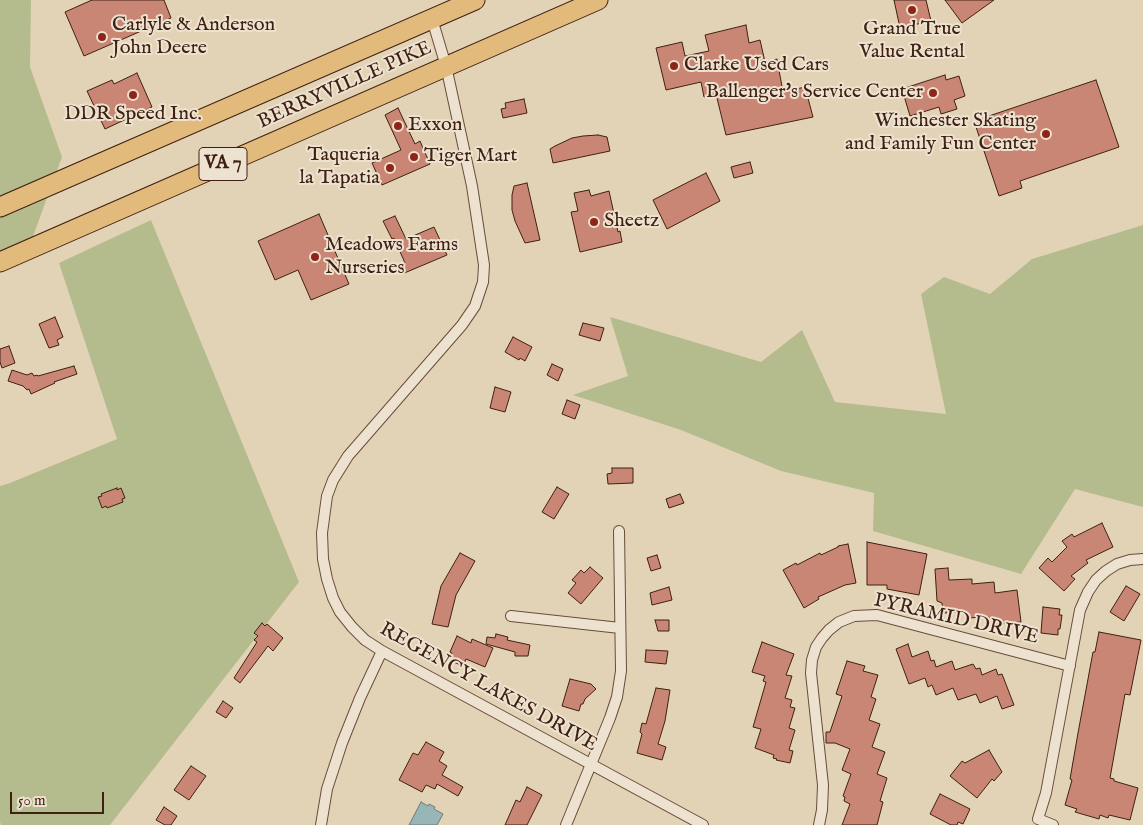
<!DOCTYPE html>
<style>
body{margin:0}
#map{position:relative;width:1143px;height:825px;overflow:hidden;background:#e3d3b6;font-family:"IM FELL English",serif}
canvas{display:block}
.scale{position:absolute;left:10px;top:792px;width:94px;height:22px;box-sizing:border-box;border:2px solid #3f2012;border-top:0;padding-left:6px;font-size:15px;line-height:18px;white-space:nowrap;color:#3f2012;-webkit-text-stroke:4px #ede2d0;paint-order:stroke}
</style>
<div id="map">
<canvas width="1143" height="825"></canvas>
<div class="scale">50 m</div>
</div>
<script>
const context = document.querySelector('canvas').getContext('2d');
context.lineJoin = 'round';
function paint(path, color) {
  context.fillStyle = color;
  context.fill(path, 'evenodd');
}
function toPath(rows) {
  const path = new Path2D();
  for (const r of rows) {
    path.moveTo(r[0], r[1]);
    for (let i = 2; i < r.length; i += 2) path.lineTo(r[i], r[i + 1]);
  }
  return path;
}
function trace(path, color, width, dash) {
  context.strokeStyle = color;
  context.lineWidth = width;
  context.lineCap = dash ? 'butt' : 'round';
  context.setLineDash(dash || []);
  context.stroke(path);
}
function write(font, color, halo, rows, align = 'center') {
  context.font = font + ' "IM FELL English",serif';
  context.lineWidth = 4;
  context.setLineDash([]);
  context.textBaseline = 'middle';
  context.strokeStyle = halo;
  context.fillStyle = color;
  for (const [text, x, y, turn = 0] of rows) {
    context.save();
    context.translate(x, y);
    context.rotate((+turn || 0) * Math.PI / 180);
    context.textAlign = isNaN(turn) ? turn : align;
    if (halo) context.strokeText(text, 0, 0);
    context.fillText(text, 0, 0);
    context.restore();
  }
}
paint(toPath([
 [0,0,31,0,30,67,62,157,32,239,0,252],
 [151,220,299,582,110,825,1,825,0,822,0,486,10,483,117,439,59,263],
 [1143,225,1143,507,1075,489,1021,574,873,531,874,493,781,471,681,430,573,395,628,376,610,317,761,362,802,330,835,402,946,414,921,294,944,277,990,294,1032,259]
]), '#b4bc8d');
const water = toPath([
 [421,802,428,806,429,804,435,807,434,809,443,814,437,825,409,825,421,802]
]);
paint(water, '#98b6b7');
trace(water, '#747a75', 1);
const building = toPath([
 [92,0,164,0,171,18,84,56,65,12,92,0],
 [894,0,926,0,931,21,900,28,894,0],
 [945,0,994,0,962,23,945,0],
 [746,25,749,43,760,40,765,62,777,59,783,92,805,87,813,117,726,135,716,94,704,97,701,82,666,90,656,48,682,42,685,56,709,51,705,35,746,25],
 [137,73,152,107,105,129,87,91,112,80,114,84,137,73],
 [945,75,946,80,959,76,965,96,954,100,957,109,941,114,939,107,910,116,902,89,945,75],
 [1096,80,1119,147,1020,181,1022,188,999,196,974,121,1096,80],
 [524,99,527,113,503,118,501,109,506,108,505,103,524,99],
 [398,108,415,144,420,141,430,164,382,185,372,163,401,150,385,115,398,108],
 [598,135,607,137,610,151,553,163,550,149,555,146,572,138,583,136,598,135],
 [750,162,753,173,734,178,731,167,750,162],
 [706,173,720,201,667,229,653,200,706,173],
 [527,183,540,240,525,243,515,221,512,210,512,195,514,186,527,183],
 [589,190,591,196,609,191,618,232,620,231,622,242,580,252,571,212,578,211,574,193,589,190],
 [319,214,349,284,311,300,298,270,275,280,258,241,319,214],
 [395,216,406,239,434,227,447,255,402,274,398,266,405,263,394,238,392,239,383,221,395,216],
 [55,317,63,337,57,340,59,345,49,348,39,324,55,317],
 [583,323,604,328,600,341,579,335,583,323],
 [513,337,532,347,525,361,520,358,519,360,505,352,513,337],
 [9,346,15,363,2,368,0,362,0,349,9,346],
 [552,364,563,369,558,381,547,375,552,364],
 [74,366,77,374,54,382,55,383,31,394,29,389,27,390,23,386,8,381,12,370,27,375,32,373,34,376,37,375,38,376,74,366],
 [495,387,511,392,505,412,490,408,495,387],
 [567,400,580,405,575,419,562,414,567,400],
 [612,468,633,468,633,483,608,484,607,474,612,473,612,468],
 [557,487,569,494,554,519,542,512,557,487],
 [117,488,117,490,121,488,125,498,122,499,123,502,107,508,106,506,102,508,98,497,102,496,101,494,117,488],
 [680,494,684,503,669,508,666,499,680,494],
 [1102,523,1113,547,1086,560,1088,563,1071,576,1075,579,1064,591,1039,568,1048,558,1052,562,1067,547,1062,541,1072,534,1074,537,1102,523],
 [867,542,927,554,919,595,887,589,887,585,867,585,867,542],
 [848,544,856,583,845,585,818,597,819,599,804,608,783,570,796,563,797,565,820,553,821,555,838,547,838,546,848,544],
 [460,553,475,561,456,595,448,627,432,624,441,586,460,553],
 [657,555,661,568,651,571,647,558,657,555],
 [590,567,603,578,581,604,568,593,576,583,572,580,581,570,584,573,590,567],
 [948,568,949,580,972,579,972,584,994,582,995,593,1017,590,1021,622,990,625,989,617,966,618,965,612,943,613,942,603,937,601,935,569,948,568],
 [1126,586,1140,594,1124,621,1110,612,1126,586],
 [669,587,672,600,652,605,650,593,669,587],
 [1043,607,1060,609,1059,615,1062,615,1060,629,1058,629,1058,635,1041,633,1043,607],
 [655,620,669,620,669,631,658,631,655,620],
 [262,623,265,626,267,624,283,638,273,651,268,646,240,683,234,678,257,642,254,640,258,636,254,633,262,623],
 [1099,632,1141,640,1130,695,1125,694,1110,778,1114,779,1114,781,1138,788,1130,820,1109,815,1108,818,1100,815,1099,819,1075,812,1077,809,1065,805,1072,780,1070,779,1078,733,1093,652,1095,652,1099,632],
 [496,634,508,637,507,640,530,645,528,656,515,656,515,652,486,644,487,637,495,638,496,634],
 [457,636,471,643,472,639,493,648,485,667,466,659,463,666,449,660,452,653,450,652,457,636],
 [762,642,794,654,786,675,792,676,785,698,792,700,790,707,795,708,789,728,795,730,789,750,793,751,790,763,776,760,777,759,773,758,774,755,755,748,761,729,753,727,766,682,763,681,765,676,752,672,762,642],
 [908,644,912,657,928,651,931,661,934,660,936,667,952,661,955,670,973,664,976,669,980,668,982,675,996,669,998,675,1002,674,1014,705,1002,709,997,696,980,703,976,694,958,700,953,688,936,695,932,685,928,687,925,678,909,684,896,649,908,644],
 [646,650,668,651,666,664,645,662,646,650],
 [847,661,865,666,863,671,878,675,871,697,876,699,869,720,880,724,872,747,885,752,877,774,887,778,880,801,883,802,877,825,842,825,850,804,844,801,845,797,843,796,851,774,842,770,850,749,835,743,826,743,826,732,830,732,842,696,836,694,847,661],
 [570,679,591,684,596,689,585,699,583,704,581,704,579,711,562,706,570,679],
 [656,688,670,690,665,721,658,744,666,747,662,760,637,753,642,734,640,732,642,723,646,724,656,688],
 [223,701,233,708,226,718,216,712,223,701],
 [426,742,444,752,439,761,447,766,442,775,463,787,458,796,437,784,435,789,426,785,422,792,399,780,413,753,418,755,426,742],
 [989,750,1002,772,994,781,992,779,977,798,950,776,962,761,965,763,989,750],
 [191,766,206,776,189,800,174,790,191,766],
 [527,787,542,795,527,825,505,825,516,800,520,802,527,787],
 [940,794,970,809,963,824,958,822,957,825,951,825,930,814,940,794],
 [164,807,177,816,171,825,165,825,156,820,164,807]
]);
paint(building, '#ca8675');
trace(building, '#3f2012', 1);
const street = toPath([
 [432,19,446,66,472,186,484,265,483,282,475,306,462,325,348,456,333,480,327,496,322,533,323,559,327,579,333,598,340,612,352,627,365,640,382,651,703,825],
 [511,616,620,628],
 [321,825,327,789,342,743,360,698,382,651],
 [566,825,610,718,617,697,621,671,619,531],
 [819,825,822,810,823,785,811,673,812,660,816,647,822,638,829,630,839,622,854,616,877,615,1070,666],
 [1053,825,1038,819,1046,793,1080,610,1088,592,1096,580,1106,571,1117,564,1130,560,1143,559]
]);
const highway = toPath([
 [0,207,475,0],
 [0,262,598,0]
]);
trace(street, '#684d3b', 12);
trace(highway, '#3f2012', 21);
trace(street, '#ede2d0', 10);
trace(highway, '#e2ba7b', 19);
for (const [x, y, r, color] of [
 [912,10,5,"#8f2418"],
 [102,37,5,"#8f2418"],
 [674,66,5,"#8f2418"],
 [933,93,5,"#8f2418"],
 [133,95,5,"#8f2418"],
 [398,126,5,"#8f2418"],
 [1046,134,5,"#8f2418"],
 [414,157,5,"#8f2418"],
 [390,168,5,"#8f2418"],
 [594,222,5,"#8f2418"],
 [315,257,5,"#8f2418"]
]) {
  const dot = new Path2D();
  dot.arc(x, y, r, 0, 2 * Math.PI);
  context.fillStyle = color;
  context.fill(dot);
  trace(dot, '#ede2d0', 2);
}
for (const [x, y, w] of [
 [223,164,48]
]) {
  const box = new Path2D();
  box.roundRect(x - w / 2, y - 16.5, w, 33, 4);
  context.fillStyle = '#ede2d0';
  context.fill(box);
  trace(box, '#3f2012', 1);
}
write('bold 19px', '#3f2012', null, [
 ["VA 7",223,164]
]);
write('20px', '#3f2012', '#ede2d0', [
 ["Carlyle & Anderson",112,26],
 ["John Deere",112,49],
 ["Grand True",912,30,"center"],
 ["Value Rental",912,53,"center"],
 ["Clarke Used Cars",684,66],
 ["Ballenger's Service Center",923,93,"right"],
 ["DDR Speed Inc.",133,115,"center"],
 ["Winchester Skating",1036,122,"right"],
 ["and Family Fun Center",1036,145,"right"],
 ["Exxon",408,126],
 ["Taqueria",380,156,"right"],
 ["la Tapatia",380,179,"right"],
 ["Tiger Mart",424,157],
 ["Sheetz",604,222],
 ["Meadows Farms",325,246],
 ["Nurseries",325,269]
], 'left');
write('20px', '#3f2012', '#ede2d0', [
 ["BERRYVILLE PIKE",345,86,-24],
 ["PYRAMID DRIVE",956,620,13],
 ["REGENCY LAKES DRIVE",488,688,29]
]);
</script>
